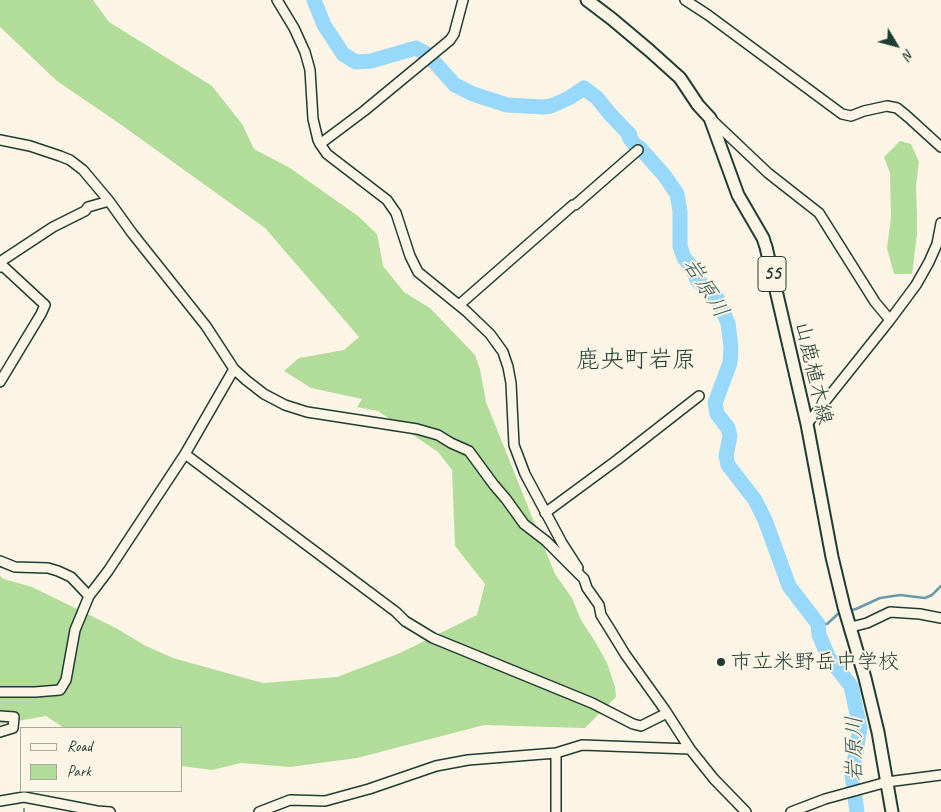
<!DOCTYPE html>
<meta charset="utf-8">
<style>
body{margin:0}
#map{position:relative;width:941px;height:812px;overflow:hidden;background:#fcf5e5;font-family:Caveat,sans-serif}
canvas{display:block}
.legend{position:absolute;left:20px;top:727px;width:162px;height:65px;box-sizing:border-box;background:#fcf5e5;border:1px solid #a4ab9e;margin:0;padding:6px 9px;list-style:none;font-size:15px;color:#1f3d34}
.legend li{display:flex;align-items:center;gap:10px;height:25px}
.legend b{width:25px;border:1px solid #a4ab9e}
.north{position:absolute;left:871px;top:20px;width:50px;height:50px;-webkit-text-stroke:4px #fcf5e5;paint-order:stroke;rotate:127deg;font-size:14px;font-weight:700;line-height:20px;text-align:center;color:#1f3d34}
.north::after{content:'';display:block;margin:auto;width:18px;height:22px;background:#1f3d34;clip-path:polygon(50% 0,100% 100%,50% 72%,0 100%)}
</style>
<div id="map">
<canvas width="941" height="812"></canvas>
<ul class="legend">
<li><b style="height:6px;background:#fcf5e5"></b>Road</li>
<li><b style="height:14px;background:#b1dc99"></b>Park</li>
</ul>
<div class="north">N</div>
</div>
<script>
const context = document.querySelector('canvas').getContext('2d');
context.lineJoin = 'round';
function paint(path, color) {
  context.fillStyle = color;
  context.fill(path, 'evenodd');
}
function toPath(rows) {
  const path = new Path2D();
  for (const r of rows) {
    path.moveTo(r[0], r[1]);
    for (let i = 2; i < r.length; i += 2) path.lineTo(r[i], r[i + 1]);
  }
  return path;
}
function trace(path, color, width, dash) {
  context.strokeStyle = color;
  context.lineWidth = width;
  context.lineCap = dash ? 'butt' : 'round';
  context.setLineDash(dash || []);
  context.stroke(path);
}
function write(font, color, halo, rows, align = 'center') {
  context.font = font + ' Caveat,"Klee One",sans-serif';
  context.lineWidth = 4;
  context.setLineDash([]);
  context.textBaseline = 'middle';
  context.strokeStyle = halo;
  context.fillStyle = color;
  for (const [text, x, y, turn = 0] of rows) {
    context.save();
    context.translate(x, y);
    context.rotate((+turn || 0) * Math.PI / 180);
    context.textAlign = isNaN(turn) ? turn : align;
    if (halo) context.strokeText(text, 0, 0);
    context.fillText(text, 0, 0);
    context.restore();
  }
}
paint(toPath([
 [0,0,93,0,109,22,212,86,242,124,254,149,290,168,358,216,377,234,383,266,404,292,430,308,475,355,480,369,486,402,555,574,572,598,581,620,596,643,607,663,615,687,616,697,585,728,484,725,357,758,290,767,241,763,212,770,181,766,181,728,64,728,46,716,0,724,0,576,4,579,32,587,116,628,144,645,173,658,263,683,337,677,400,653,477,615,485,584,455,546,452,470,438,452,378,411,357,407,362,399,311,388,284,371,299,358,344,350,359,337,265,228,120,124,57,81,0,27],
 [900,141,911,144,919,162,916,186,917,214,917,235,912,274,894,274,887,248,891,218,890,173,884,157]
]), '#b1dc99');
trace(toPath([
 [848,611,856,609,880,598,900,595,925,598,932,595,941,586],
 [818,624,827,624,838,614,842,613]
]), '#689aab', 2.5);
trace(toPath([
 [314,0,324,25,343,54,356,62,371,61,416,48,427,54,455,85,473,94,507,105,544,107,551,106,569,98,584,88,597,98,610,114,630,135,629,137,635,145,640,148,664,175,677,194,680,211,680,246,684,258,692,267,697,280,717,298,728,323,731,347,730,363,715,403,717,414,728,428,730,436,726,456,728,465,755,500,765,520,789,586,818,624,819,635,829,658,851,686,860,728,852,775,857,812]
]), '#98d8fa', 15);
const minor = toPath([
 [277,0,294,28,305,52,310,70,313,119,318,140,320,144,327,154,387,200,396,213,410,256,418,272,466,311,490,334,503,352,508,367,511,383,514,445,525,474,562,543,578,568],
 [685,0,708,15,842,114,851,116,864,111,887,106,897,108,908,117,941,147],
 [711,119,768,173,819,213,875,302,890,320],
 [0,140,30,146,60,156,70,160,83,170,109,201,132,233,206,326,234,369,246,380,264,394,285,405,307,412,417,429,438,435,451,443,469,451,494,485,506,499,524,524,546,541,584,579,587,588,599,605,601,615,611,631,625,654,665,710,690,749,714,779,746,812],
 [320,144,364,111,450,40,454,34,463,0],
 [0,262,53,227,85,211,88,207,109,201],
 [0,267,4,267,45,305,41,314,0,382],
 [459,305,573,205,575,205,638,150],
 [807,424,890,320,916,285,929,262,937,244,941,223],
 [185,454,396,612,405,621,433,638,592,703,633,724,641,726,667,713],
 [545,513,617,460,699,396],
 [0,561,15,567,48,568,58,571,71,577,89,596],
 [851,627,867,623,890,612,920,614,941,618],
 [0,692,35,692,60,690,66,680,75,630,89,596,108,571,185,454,234,369],
 [0,716,14,717,13,728,0,732],
 [0,801,24,797,97,811,110,812],
 [259,812,290,800,325,801,369,789,436,766,468,760,556,753,582,745,690,749],
 [556,812,556,753],
 [791,812,825,799,887,782,941,775]
]);
const major = toPath([
 [587,0,612,19,650,51,680,78,698,105,710,118,738,195,763,238,766,247,807,424,832,557,844,607,865,678,878,732,892,812]
]);
trace(minor, '#1f3d34', 12);
trace(major, '#1f3d34', 15);
trace(toPath([
 [24,812,24,805]
]), '#1f3d34', 1, [4, 4]);
trace(minor, '#fcf5e5', 9);
trace(major, '#fcf5e5', 11);
for (const [x, y, r, color] of [
 [721,662,5,"#1f3d34"]
]) {
  const dot = new Path2D();
  dot.arc(x, y, r, 0, 2 * Math.PI);
  context.fillStyle = color;
  context.fill(dot);
  trace(dot, '#fcf5e5', 2);
}
for (const [x, y, w] of [
 [772,274,28]
]) {
  const box = new Path2D();
  box.roundRect(x - w / 2, y - 17.5, w, 35, 4);
  context.fillStyle = '#fcf5e5';
  context.fill(box);
  trace(box, '#1f3d34', 1);
}
write('bold 20px', '#1f3d34', null, [
 ["55",772,274]
]);
write('21px', '#1f3d34', '#fcf5e5', [
 ["山鹿植木線",813,373,77]
]);
write('21px', '#1f3d34', '#fcf5e5', [
 ["市立米野岳中学校",731,662]
], 'left');
write('italic 22px', '#375c5c', '#fcf5e5', [
 ["岩原川",705,288,58],
 ["岩原川",855,749,-90]
]);
write('24px', '#1f3d34', '#fcf5e5', [
 ["鹿央町岩原",636,361]
]);
</script>
